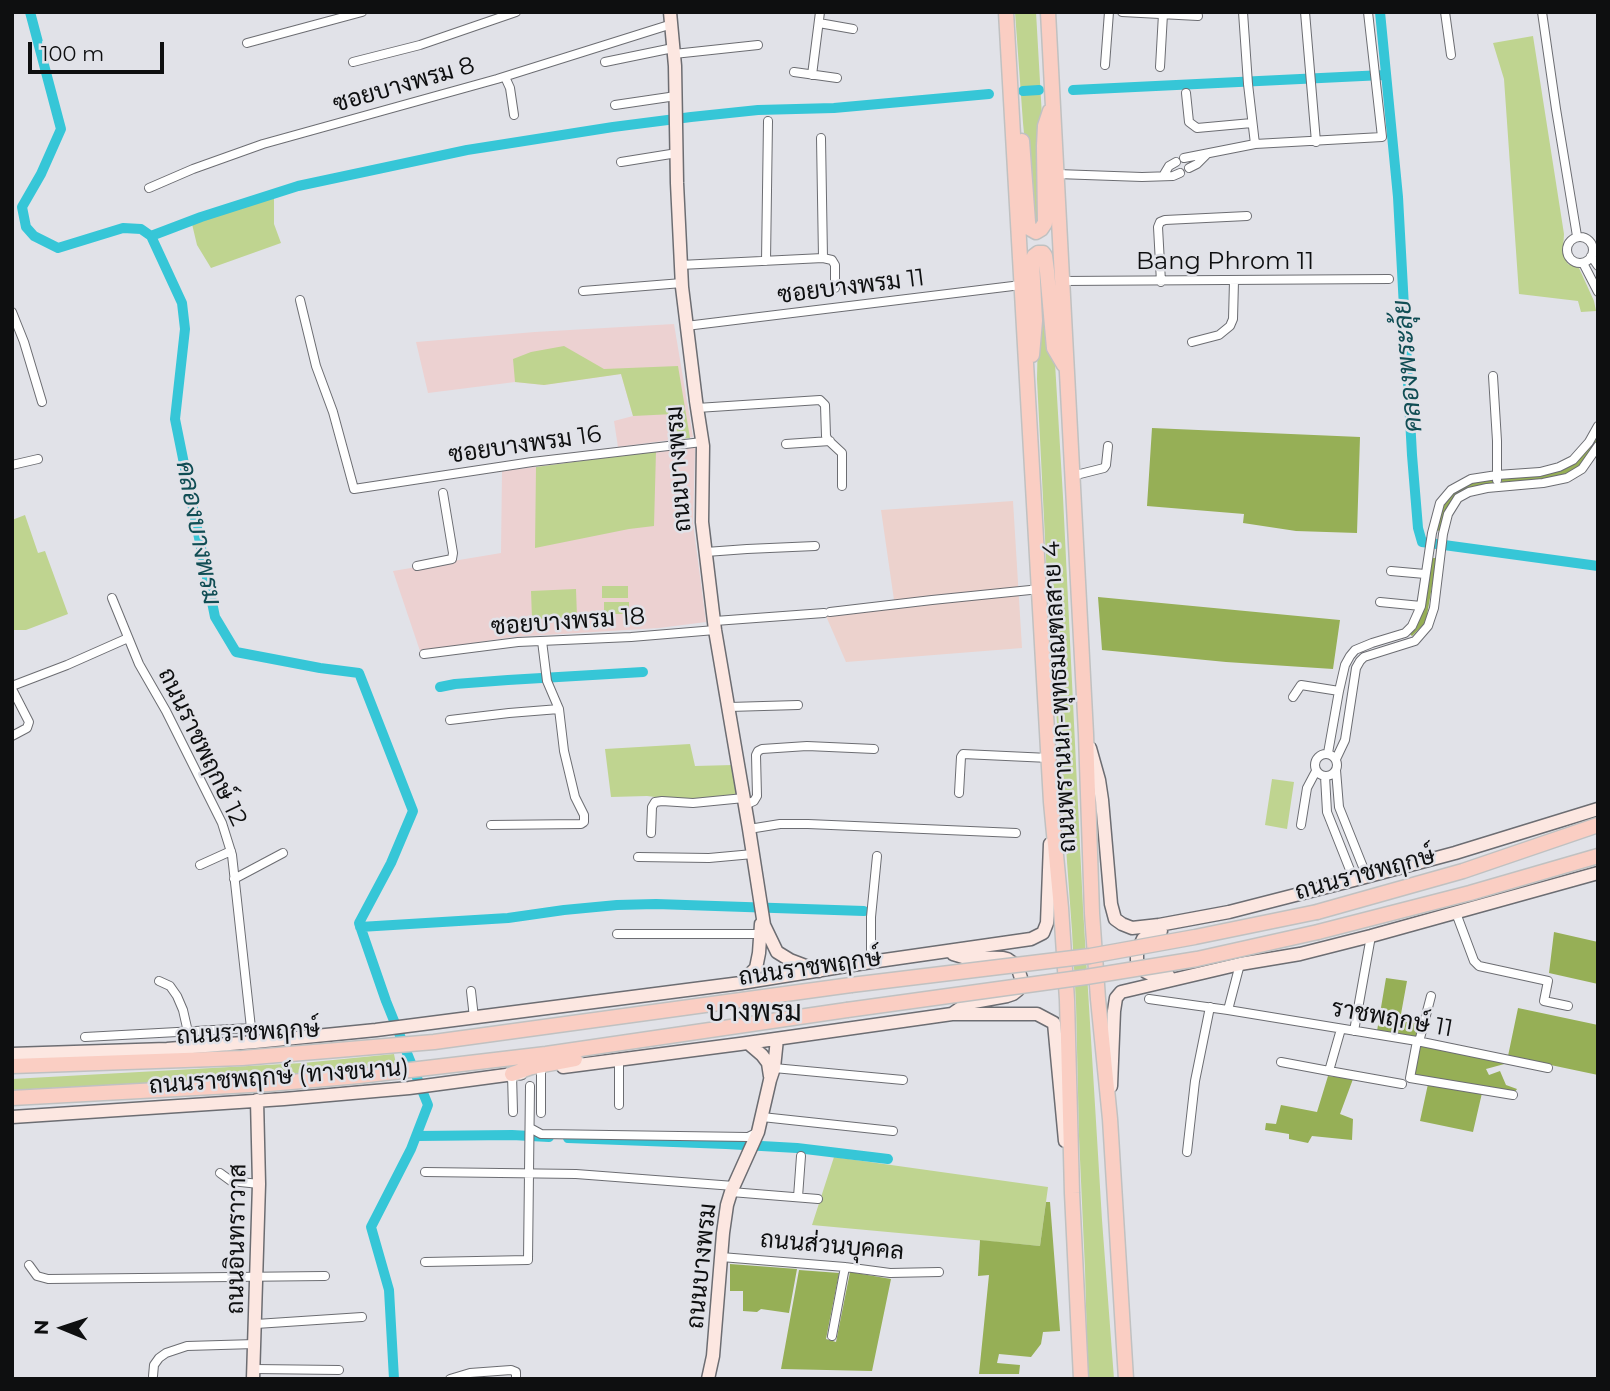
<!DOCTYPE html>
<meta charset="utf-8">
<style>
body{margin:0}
#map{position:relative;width:1610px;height:1391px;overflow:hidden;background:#e1e2e8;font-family:Montserrat,sans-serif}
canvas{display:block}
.frame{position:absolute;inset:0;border:14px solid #0e0f10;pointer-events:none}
.north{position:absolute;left:28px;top:1293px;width:70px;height:70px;-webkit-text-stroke:5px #e1e2e8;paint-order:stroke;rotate:272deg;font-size:19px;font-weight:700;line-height:28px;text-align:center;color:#0e0f10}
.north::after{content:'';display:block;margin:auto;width:24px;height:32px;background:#0e0f10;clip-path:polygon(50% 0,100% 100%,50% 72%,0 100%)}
.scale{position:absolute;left:28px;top:42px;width:136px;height:32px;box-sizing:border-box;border:4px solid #0e0f10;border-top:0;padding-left:9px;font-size:21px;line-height:24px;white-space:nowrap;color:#0e0f10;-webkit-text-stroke:5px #e1e2e8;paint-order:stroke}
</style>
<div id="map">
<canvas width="1610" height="1391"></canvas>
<div class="frame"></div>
<div class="north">N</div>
<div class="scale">100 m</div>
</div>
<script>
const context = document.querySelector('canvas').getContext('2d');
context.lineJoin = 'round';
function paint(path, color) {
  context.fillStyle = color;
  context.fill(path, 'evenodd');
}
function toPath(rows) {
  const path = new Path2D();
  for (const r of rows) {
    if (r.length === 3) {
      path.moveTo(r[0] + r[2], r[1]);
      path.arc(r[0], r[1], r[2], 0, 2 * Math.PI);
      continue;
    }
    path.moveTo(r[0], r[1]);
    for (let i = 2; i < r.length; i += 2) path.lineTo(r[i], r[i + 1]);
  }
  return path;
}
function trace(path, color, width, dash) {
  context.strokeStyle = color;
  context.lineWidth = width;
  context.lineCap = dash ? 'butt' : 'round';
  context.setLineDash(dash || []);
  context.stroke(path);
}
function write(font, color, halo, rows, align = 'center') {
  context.font = font + ' Montserrat,Sarabun,sans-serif';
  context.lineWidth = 5;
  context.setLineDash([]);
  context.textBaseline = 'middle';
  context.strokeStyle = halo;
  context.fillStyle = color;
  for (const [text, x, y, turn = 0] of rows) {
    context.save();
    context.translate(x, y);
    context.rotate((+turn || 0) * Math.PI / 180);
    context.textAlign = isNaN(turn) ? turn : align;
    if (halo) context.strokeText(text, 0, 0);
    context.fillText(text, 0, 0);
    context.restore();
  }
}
paint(toPath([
 [1013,501,1022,648,846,662,826,616,838,614,837,608,894,600,881,510]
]), '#ecd2cd');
paint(toPath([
 [674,324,693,437,618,447,614,421,633,416,621,374,544,385,515,382,428,393,416,342,535,332],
 [692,448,695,448,695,451,693,523,706,622,659,628,512,637,420,651,393,571,501,553,502,471]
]), '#ecd1d1');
paint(toPath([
 [1015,12,1036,12,1042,117,1039,225,1035,224,1032,214,1023,123],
 [1533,36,1564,234,1563,250,1565,259,1568,264,1579,268,1594,301,1596,311,1581,312,1578,301,1519,294,1504,79,1493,43],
 [274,195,274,224,281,243,211,268,197,245,192,224],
 [1040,262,1055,363,1063,497,1083,908,1102,1220,1114,1379,1088,1379,1085,1269,1079,1137,1076,1003,1072,931,1048,598,1037,379,1038,330,1036,273],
 [564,346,604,369,678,366,690,438,678,439,674,414,633,416,621,374,544,385,515,382,513,359,531,352],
 [656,451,654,526,629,529,535,548,536,467],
 [25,515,38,553,45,551,68,614,26,630,12,630,12,520],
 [602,586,628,586,628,598,602,598],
 [576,589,577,617,532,619,531,591],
 [604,602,629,602,629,614,604,614],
 [690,744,695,766,733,765,737,796,689,801,647,796,611,797,605,749],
 [1272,779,1294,782,1287,829,1265,825],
 [394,1054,396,1064,244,1078,12,1090,12,1079,303,1063],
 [834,1157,1048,1187,1040,1246,812,1225]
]), '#bfd490');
paint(toPath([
 [1152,428,1360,437,1357,533,1296,531,1243,523,1244,514,1147,506],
 [1598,431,1598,443,1585,461,1572,471,1548,480,1502,483,1502,477,1555,472,1573,463],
 [1493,478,1493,484,1469,489,1440,531,1435,530,1441,506,1448,496,1465,483],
 [1431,558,1437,558,1427,615,1424,624,1412,636,1409,633,1420,619,1424,608],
 [1098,597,1340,620,1333,669,1226,662,1102,650],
 [1554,932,1598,942,1598,984,1549,973],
 [1386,978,1407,981,1401,1014,1421,1021,1416,1037,1377,1031],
 [1518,1008,1598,1025,1598,1075,1508,1056],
 [1419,1045,1508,1063,1486,1069,1489,1075,1500,1071,1506,1085,1517,1089,1513,1095,1414,1075],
 [1328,1076,1353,1079,1340,1114,1353,1119,1352,1140,1312,1136,1308,1143,1289,1139,1289,1134,1265,1130,1266,1123,1276,1124,1281,1105,1317,1112],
 [1428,1084,1482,1093,1473,1132,1420,1121],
 [1046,1202,1050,1202,1060,1331,1043,1332,1041,1344,1031,1357,999,1354,997,1363,1020,1365,1019,1374,979,1374,989,1275,978,1276,980,1240,1040,1246],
 [730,1264,797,1269,789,1313,761,1309,757,1312,743,1311,743,1291,730,1291],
 [799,1270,839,1273,826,1339,836,1342,850,1272,891,1279,872,1371,781,1369]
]), '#96af56');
trace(toPath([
 [30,12,61,129,41,174,22,207,26,227,34,236,58,248,123,228,141,229,151,236,182,303,185,329,175,419,215,617,236,652,320,668,359,673,413,811,391,863,359,923,386,1001,428,1105,411,1149,371,1227,389,1290,394,1379],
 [1380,12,1398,197,1412,455,1418,528,1422,542,1598,566],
 [1073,90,1383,75],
 [1023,91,1039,90],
 [151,236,201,217,298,186,467,150,613,127,691,117,758,110,834,108,989,94],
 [440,687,455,684,508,680,643,672],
 [360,927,508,918,564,910,617,905,656,904,864,911],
 [417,1136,512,1135,549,1137],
 [568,1138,726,1144,797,1148,888,1159]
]), '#36c6d7', 10);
const street = toPath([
 [1122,12,1198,16],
 [1243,12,1248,84,1255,144],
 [1305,12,1316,142],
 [1445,12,1451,55],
 [1542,12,1556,109,1577,236],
 [819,23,853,29],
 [247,43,362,12],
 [674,54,758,45],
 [353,62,420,45,516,12],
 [605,62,673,48],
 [1105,65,1109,12],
 [1160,67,1163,14],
 [794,72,837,78],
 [812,75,820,12],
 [505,77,510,88,514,115],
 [1186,93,1189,122,1197,128,1252,123],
 [615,105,676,96],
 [821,138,823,258],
 [1184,158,1255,144,1382,137,1368,12],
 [621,162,677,153],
 [1189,168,1197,164,1207,154],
 [1057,174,1142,177,1173,176,1180,173],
 [1163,176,1169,166,1176,162],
 [149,188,193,169,263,144,497,79,672,24],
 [1580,250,13],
 [1591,256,1598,266],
 [766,261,768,121],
 [1583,263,1598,292],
 [680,265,823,258,832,260,835,265,835,288],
 [1062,281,1389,279],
 [1161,282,1158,227,1160,222,1165,220,1247,216],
 [583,291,682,283],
 [300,300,316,366,333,412,354,489,532,462,702,442],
 [12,312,24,342,42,402],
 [686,326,1021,285],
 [1192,342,1219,335,1230,326,1233,319,1234,281],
 [1493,376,1497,441,1497,480],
 [697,408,820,400,825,405,826,436,828,440,842,453,842,486],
 [786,444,830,441],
 [12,465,38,459],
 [1072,476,1104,468,1106,465,1108,446],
 [706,552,747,549,815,546],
 [417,566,452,559,453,553,443,493],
 [1391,571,1425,574],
 [112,598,139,664,166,711,222,823,232,855,251,1028,255,1042],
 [1380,602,1421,606],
 [830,612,932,600,1040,589],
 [715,621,824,613],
 [424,654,518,642,631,637,715,630],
 [12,686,67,665,128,638],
 [12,689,29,722,27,728,12,736],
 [1293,697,1301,685,1339,691],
 [729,707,798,705],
 [450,720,509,713,559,709],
 [1328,753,1339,691,1345,665,1350,656,1355,650,1372,643,1405,633,1412,626,1421,606,1432,533,1440,503,1451,490,1471,479,1497,475,1540,472,1559,467,1573,460,1589,442,1598,426],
 [1326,765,11],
 [1336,759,1345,740,1356,668,1360,661,1364,657,1415,641,1428,626,1434,608,1443,534,1448,514,1458,498,1469,492,1487,488,1543,483,1567,478,1582,469,1598,446],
 [1336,770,1339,807,1367,877],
 [1325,776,1327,812,1354,880],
 [959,793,961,757,963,754,1049,758],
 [745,805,754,801,757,796,756,755,758,751,762,749,807,746,874,749],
 [491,825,581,824,584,822,584,815,575,797,564,751,559,709,547,681,542,641],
 [1301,825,1307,788,1316,771],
 [749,829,780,824,808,824,1016,833],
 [651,833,652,807,655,802,662,801,693,803,744,798],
 [638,857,709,858,753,854],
 [200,865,231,851],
 [234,879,283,853],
 [1456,913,1474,961,1479,966,1548,981,1544,1001,1568,1006],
 [617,934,761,934],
 [871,962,871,917,877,856],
 [159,981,170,986,177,996,183,1010,188,1032],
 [471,991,474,1018],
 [1149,999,1228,1010,1417,1041,1548,1068],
 [1228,1010,1240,964],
 [1341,1029,1329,1071,1402,1084],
 [1354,1031,1371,936],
 [85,1037,251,1028],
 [1417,1041,1410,1078,1513,1095],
 [1419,1042,1431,996],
 [1281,1062,1329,1071],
 [774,1068,903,1080],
 [512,1074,513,1112],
 [619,1105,619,1060],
 [541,1113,541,1070],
 [762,1117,893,1131],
 [530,1128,541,1134,748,1137,758,1132],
 [1187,1152,1195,1081,1210,1007],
 [425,1172,576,1174,734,1186],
 [220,1173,231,1181,259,1184],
 [731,1192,818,1199],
 [798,1197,801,1156],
 [721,1257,845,1267,890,1273,939,1272],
 [425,1262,528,1260,530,1086],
 [29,1265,37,1276,48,1279,325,1276],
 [256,1324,362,1317],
 [832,1336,845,1267],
 [254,1369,339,1370],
 [153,1376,154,1365,159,1358,166,1353,187,1346,255,1344],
 [450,1379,470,1373,511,1370,516,1372,516,1379]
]);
const secondary = toPath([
 [670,12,675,66,677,183,682,287,696,401,703,446,702,522,715,630,749,829,764,925,777,952,790,960,819,971],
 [1090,748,1099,780,1102,800,1111,904,1115,919,1122,924,1132,928,1159,925,1229,912,1354,880,1455,853,1598,809],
 [1161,931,1149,935,1143,939,1137,952,1137,960,1140,967,1146,972,1152,975,1168,975],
 [741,983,756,968,759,953,761,924],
 [952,1014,968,1003,1007,996,1013,994,1018,990,1021,978,1017,966,1007,959,1003,958,963,957,953,954],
 [748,1043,762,1055,768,1063,770,1076],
 [12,1054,167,1049,255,1042,376,1030,741,983,871,962,1031,939,1043,933,1047,923,1050,844],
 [563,1067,740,1044,952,1014,1037,1014,1054,1023,1065,1141],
 [1111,1086,1114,1011,1116,998,1121,992,1240,964,1300,954,1371,936,1598,873],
 [12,1117,284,1099,409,1088,521,1073],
 [253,1379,259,1184,257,1100],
 [708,1379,713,1356,723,1233,727,1205,731,1192,758,1132,770,1080,774,1068,777,1039]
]);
const primary = toPath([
 [1006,12,1051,802,1061,908,1067,1000,1072,1193,1081,1379],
 [1048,12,1086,734,1092,913,1098,999,1110,1119,1126,1379],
 [1022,141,1028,222,1029,228,1036,232,1041,229,1045,223,1044,146,1045,126,1050,111],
 [1032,355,1035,321,1032,261,1034,256,1038,253,1043,253,1045,256,1047,271,1054,348,1064,365],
 [1317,912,1463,871,1598,825],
 [1318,932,1470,893,1598,856],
 [12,1066,242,1058,434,1042,851,985],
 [512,1074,532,1067,575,1059],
 [12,1098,268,1084,359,1076,546,1054,847,1010]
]);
trace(street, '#6c6d72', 10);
trace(secondary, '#6c6d72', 15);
trace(primary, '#c0c1c1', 17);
trace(street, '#fff', 8);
trace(secondary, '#fce7e1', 12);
trace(primary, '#facec3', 14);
const primaryBridge = toPath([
 [851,985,1090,956,1195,937,1317,912],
 [847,1010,1086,977,1197,959,1318,932]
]);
trace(primaryBridge, '#c0c1c1', 17, []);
trace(primaryBridge, '#facec3', 14);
write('24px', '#0e0f10', '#e1e2e8', [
 ["ซอยบางพรม 8",404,85,-16],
 ["Bang Phrom 11",1225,262],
 ["ซอยบางพรม 11",851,287,-7],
 ["ซอยบางพรม 16",525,445,-8],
 ["ถนนบางพรม",679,469,-94],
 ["ซอยบางพรม 18",568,622,-4],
 ["ถนนพรานนก-พุทธมณฑลสาย 4",1060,697,-93],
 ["ถนนราชพฤกษ์ 12",202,747,64],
 ["ถนนราชพฤกษ์",1365,874,-15],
 ["ถนนราชพฤกษ์",810,968,-8],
 ["ราชพฤกษ์ 11",1392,1019,10],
 ["ถนนราชพฤกษ์",248,1033,-3],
 ["ถนนราชพฤกษ์ (ทางขนาน)",279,1077,-4],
 ["ถนนอินทราวาส",237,1239,-89],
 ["ถนนส่วนบุคคล",832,1246,5],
 ["ถนนบางพรม",702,1266,-84]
]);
write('italic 26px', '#104d54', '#e1e2e8', [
 ["คลองพระลุ้ย",1408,366,-95],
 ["คลองบางพรม",198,533,79]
]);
write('28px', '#0e0f10', '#e1e2e8', [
 ["บางพรม",754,1013]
]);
</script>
